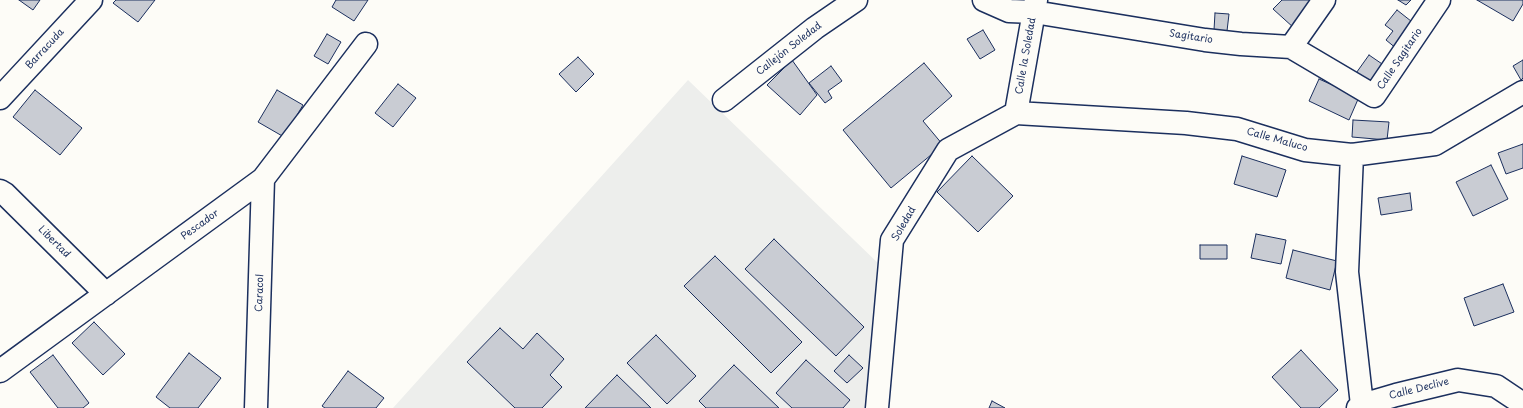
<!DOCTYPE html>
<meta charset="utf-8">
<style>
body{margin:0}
canvas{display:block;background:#fdfcf7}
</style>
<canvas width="1523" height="408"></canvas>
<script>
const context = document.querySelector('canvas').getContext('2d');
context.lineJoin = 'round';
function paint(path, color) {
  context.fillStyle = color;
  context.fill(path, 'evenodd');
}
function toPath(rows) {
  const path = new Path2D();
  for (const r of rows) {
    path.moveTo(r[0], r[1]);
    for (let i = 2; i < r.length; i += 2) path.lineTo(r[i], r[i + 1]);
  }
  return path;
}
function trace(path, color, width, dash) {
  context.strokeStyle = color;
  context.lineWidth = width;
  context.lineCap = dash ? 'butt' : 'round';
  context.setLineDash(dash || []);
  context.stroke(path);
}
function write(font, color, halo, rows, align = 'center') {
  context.font = font + ' "Playpen Sans",sans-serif';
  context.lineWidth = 3.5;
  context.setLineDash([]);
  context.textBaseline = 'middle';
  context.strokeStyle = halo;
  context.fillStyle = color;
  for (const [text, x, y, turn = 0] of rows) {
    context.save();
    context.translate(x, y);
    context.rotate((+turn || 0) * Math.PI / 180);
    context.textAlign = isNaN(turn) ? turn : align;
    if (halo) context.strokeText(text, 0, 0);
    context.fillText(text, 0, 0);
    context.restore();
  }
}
paint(toPath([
 [688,80,881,266,867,408,393,408]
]), '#edeeec');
const building = toPath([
 [19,0,40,0,33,10,19,0],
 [116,0,155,0,138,22,113,3,116,0],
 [336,0,368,0,354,21,332,7,336,0],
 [1282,0,1309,0,1314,5,1294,28,1273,9,1282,0],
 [1398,0,1411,0,1406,5,1398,0],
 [1477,0,1523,0,1523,4,1513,21,1477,0],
 [1397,10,1416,25,1397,49,1386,40,1393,31,1385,25,1397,10],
 [1215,13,1229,14,1227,31,1214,30,1215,13],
 [983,30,995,50,980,59,967,39,983,30],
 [327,34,341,42,328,64,314,56,327,34],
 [1369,55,1388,68,1372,90,1354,76,1369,55],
 [578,57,594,74,576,92,559,74,578,57],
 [792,60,817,95,800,115,767,85,792,60],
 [1523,60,1523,78,1521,80,1513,66,1523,60],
 [924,63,952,96,923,121,943,145,891,188,843,130,924,63],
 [831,66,842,81,828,91,832,98,825,103,809,83,831,66],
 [1319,79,1359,97,1349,120,1309,101,1319,79],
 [398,84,416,98,393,127,375,113,398,84],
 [35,90,82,128,60,155,13,117,35,90],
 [277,90,303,105,284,137,258,122,277,90],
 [1353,120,1389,122,1387,140,1352,137,1353,120],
 [1523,144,1523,168,1506,174,1498,153,1523,144],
 [972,156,1013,196,978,232,937,192,972,156],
 [1242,156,1286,170,1277,197,1234,184,1242,156],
 [1491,165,1508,199,1473,216,1456,182,1491,165],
 [1410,193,1412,210,1381,215,1378,198,1410,193],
 [1256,234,1286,240,1281,264,1251,258,1256,234],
 [774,239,864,327,836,356,745,269,774,239],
 [1200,245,1227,245,1227,259,1200,259,1200,245],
 [1293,250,1337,261,1330,290,1286,278,1293,250],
 [715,256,802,342,771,373,684,286,715,256],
 [1503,284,1514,312,1474,326,1464,298,1503,284],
 [94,322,125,354,103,375,72,343,94,322],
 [500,328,523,349,537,333,564,359,550,375,562,387,542,408,515,408,467,362,500,328],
 [656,335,696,376,667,404,627,363,656,335],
 [1301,350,1338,390,1319,408,1301,408,1272,377,1301,350],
 [189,353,221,378,198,408,170,408,156,397,189,353],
 [53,355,89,403,83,408,58,408,30,372,53,355],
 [849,355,863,368,847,383,834,371,849,355],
 [806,360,850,400,843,408,792,408,776,393,806,360],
 [734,365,779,408,706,408,699,401,734,365],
 [348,371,384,398,376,408,325,408,322,406,348,371],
 [617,375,651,408,585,408,617,375],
 [992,401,1005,408,989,408,992,401]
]);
paint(building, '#c9ccd3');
trace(building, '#1b2f5e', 1);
const minor = toPath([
 [984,0,1009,11,1034,12,1205,40,1241,44,1291,47,1324,0],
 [1291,47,1374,96,1439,0],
 [0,98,91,0],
 [724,100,815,28,856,0],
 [1016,113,1186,123,1237,129,1305,150,1352,155,1435,144,1523,92],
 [1016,113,1036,0],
 [1352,155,1347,272,1362,405],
 [0,191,5,194,106,294],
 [0,371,263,179,366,44],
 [256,408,263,179],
 [877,408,892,240,948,150,1016,113],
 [1358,408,1362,405,1396,395,1458,380,1496,386,1523,404]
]);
trace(minor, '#1b2f5e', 25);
trace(minor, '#fdfcf7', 22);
write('10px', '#1b2f5e', '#fdfcf7', [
 ["Sagitario",1191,37,9],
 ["Barracuda",45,49,-47],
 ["Callejón Soledad",789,49,-38],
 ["Calle la Soledad",1026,56,-80],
 ["Calle Sagitario",1400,59,-56],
 ["Calle Maluco",1277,140,16],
 ["Soledad",904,224,-60],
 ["Pescador",200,225,-36],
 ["Libertad",54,242,45],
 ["Caracol",260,293,-88],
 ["Calle Declive",1419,389,-14]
]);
</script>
